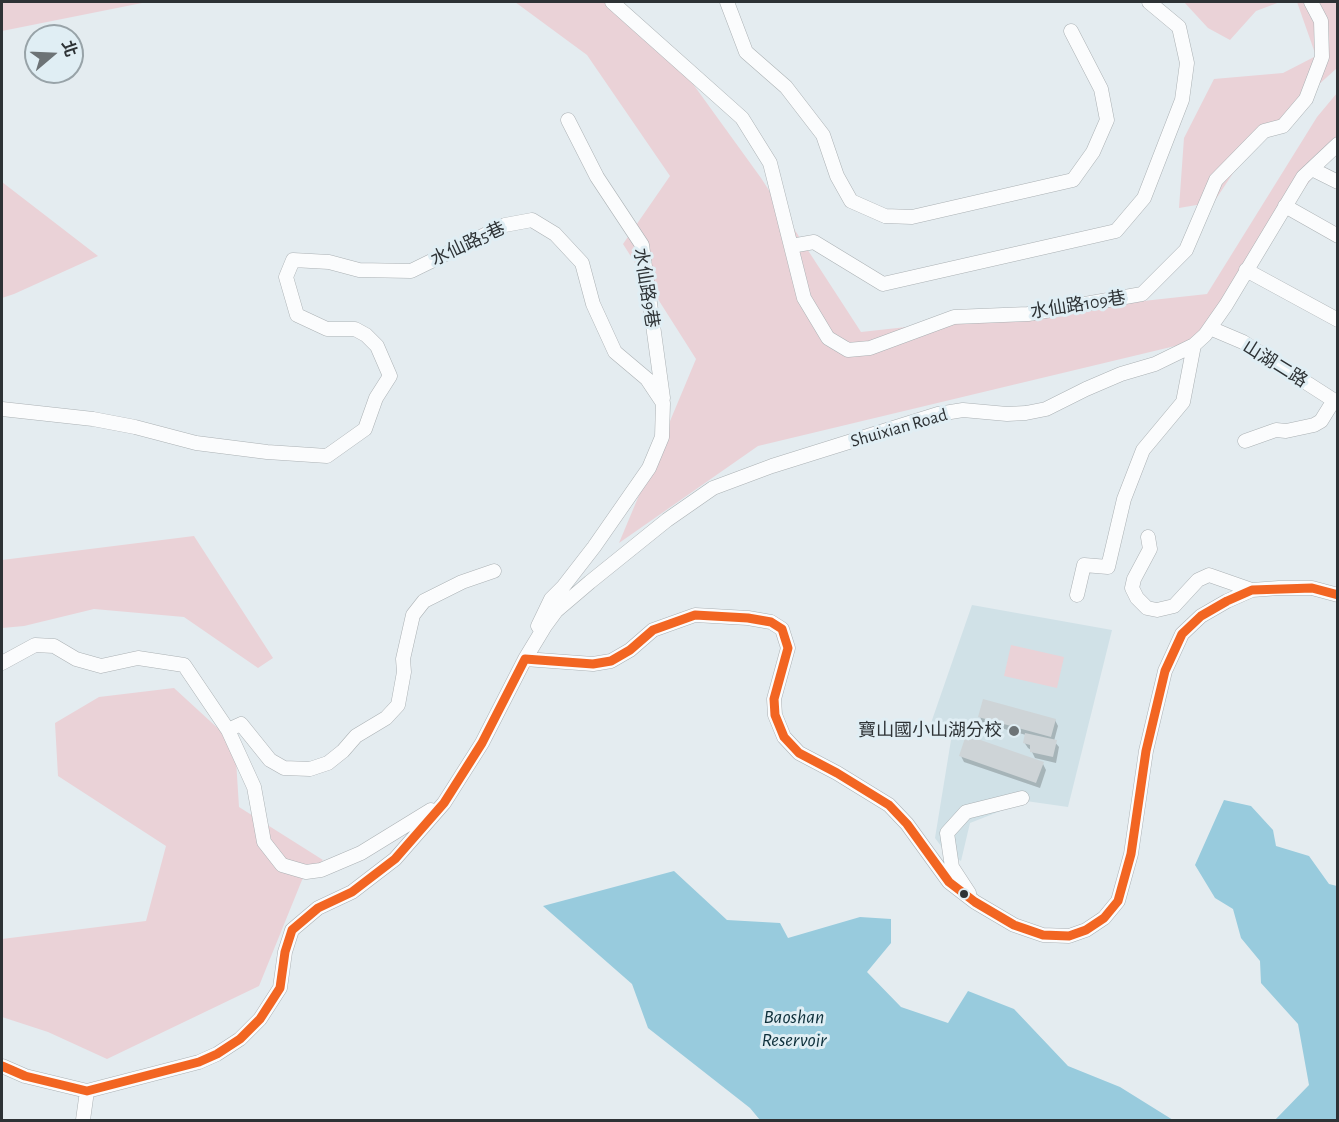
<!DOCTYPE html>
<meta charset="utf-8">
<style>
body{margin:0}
#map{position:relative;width:1339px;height:1122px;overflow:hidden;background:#e4ecf0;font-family:"Alegreya Sans","Noto Sans TC",sans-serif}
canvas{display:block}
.frame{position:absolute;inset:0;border:3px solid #2d3235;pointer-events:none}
.north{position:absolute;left:24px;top:24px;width:60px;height:60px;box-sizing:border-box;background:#e0eef4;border:2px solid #98a3a8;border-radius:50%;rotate:71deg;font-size:16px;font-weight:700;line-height:24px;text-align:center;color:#2d3235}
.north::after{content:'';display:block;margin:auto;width:21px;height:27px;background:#6d7376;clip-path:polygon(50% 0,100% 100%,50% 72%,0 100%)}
</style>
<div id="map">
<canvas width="1339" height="1122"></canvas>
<div class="frame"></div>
<div class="north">北</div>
</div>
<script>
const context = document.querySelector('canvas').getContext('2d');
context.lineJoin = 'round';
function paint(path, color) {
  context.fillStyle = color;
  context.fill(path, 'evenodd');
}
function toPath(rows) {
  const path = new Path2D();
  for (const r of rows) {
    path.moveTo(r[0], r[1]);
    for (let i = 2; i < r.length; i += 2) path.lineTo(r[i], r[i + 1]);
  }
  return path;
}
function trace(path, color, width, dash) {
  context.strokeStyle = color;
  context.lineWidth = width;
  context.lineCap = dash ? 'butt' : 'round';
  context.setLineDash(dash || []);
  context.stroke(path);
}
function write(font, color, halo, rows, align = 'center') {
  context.font = font + ' "Alegreya Sans","Noto Sans TC",sans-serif';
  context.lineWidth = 6;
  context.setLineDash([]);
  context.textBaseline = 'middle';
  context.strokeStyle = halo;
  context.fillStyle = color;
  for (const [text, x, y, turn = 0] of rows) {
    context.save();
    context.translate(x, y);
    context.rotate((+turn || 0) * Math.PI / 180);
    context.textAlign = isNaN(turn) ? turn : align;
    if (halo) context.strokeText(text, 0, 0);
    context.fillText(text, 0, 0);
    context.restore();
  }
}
paint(toPath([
 [972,605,1112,630,1068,807,1026,801,970,823,961,861,944,850,935,838,951,740,931,723]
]), '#d0e1e7');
paint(toPath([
 [2,2,147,2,2,31],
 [515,2,619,2,680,66,761,178,861,332,1207,294,1317,117,1337,93,1337,136,1319,168,1196,341,758,446,619,543,696,359,623,244,670,176,587,55],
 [1184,2,1280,2,1256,11,1230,40,1208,28],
 [1297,2,1337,2,1337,68,1251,146,1214,202,1179,208,1184,138,1214,79,1283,73,1316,56],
 [2,182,98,256,14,294,2,298],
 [194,536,273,658,258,668,184,617,94,609,24,626,2,628,2,560],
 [1011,645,1064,657,1057,688,1004,676],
 [174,688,235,744,239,807,323,860,302,880,259,986,107,1059,48,1032,2,1017,2,939,146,921,166,846,58,776,55,723,99,697]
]), '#ead2d7');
paint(toPath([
 [1224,800,1251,806,1273,830,1276,846,1309,856,1329,884,1337,886,1337,1120,1275,1120,1309,1085,1298,1024,1261,983,1260,961,1241,938,1233,909,1215,898,1195,865],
 [674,871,727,920,780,923,788,938,860,917,891,919,891,943,867,972,901,1007,948,1023,968,991,1014,1009,1068,1066,1120,1087,1173,1120,760,1120,750,1108,648,1028,632,984,543,906]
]), '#98cbdd');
paint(toPath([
 [980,717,1055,720,1058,726,1054,741,1059,747,1056,763,1035,758,1031,750,1028,748,1024,742,1026,735,983,723],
 [961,756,1043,764,1046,770,1040,788,964,762]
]), '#0003');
paint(toPath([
 [983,699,1056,719,1051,737,978,717],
 [1025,733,1057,740,1053,757,1030,752,1030,745,1023,743],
 [966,735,1044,762,1036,783,959,756]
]), '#ced4d7');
const minor = toPath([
 [612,2,742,118,770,163,804,298,828,338,848,350,870,348,954,317,1028,314,1142,294,1186,250,1216,180,1264,131,1283,126,1306,99,1322,57,1321,21,1311,2],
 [727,2,746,52,786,87,823,135,837,176,851,201,885,216,912,217,1073,180,1093,152,1107,120,1101,89,1071,31],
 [568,120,597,177,642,245,663,398],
 [1312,169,1338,182],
 [1285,206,1338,236],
 [791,246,814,242,883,284,1116,231,1144,198,1182,100,1187,63,1179,27,1149,2],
 [1246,270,1338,320],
 [1210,328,1243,342,1338,403],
 [2,409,93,419,135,427,196,443,267,452,327,456,365,429,376,398,390,376,377,346,366,335,355,329,327,329,297,315,286,277,293,260,329,262,359,270,411,271,505,225,532,220,555,234,582,263,593,304,615,352,647,379,663,403,662,437,649,468,594,547,563,587,551,599,538,626],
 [1245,441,1276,430,1286,431,1314,425,1321,421,1334,400],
 [1148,537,1150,549,1134,579,1132,588,1137,598,1147,608,1157,610,1174,606,1198,580,1209,575,1252,590],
 [1077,595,1084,565,1108,567,1124,499,1143,450,1183,402,1194,345],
 [525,659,593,664,611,661,630,650,653,630,695,615,748,618,771,622,782,629,788,648,774,699,775,715,784,737,799,753,837,773,889,805,907,824,949,882,975,902,1014,925,1043,935,1069,936,1086,930,1104,918,1118,901,1131,854,1146,751,1165,671,1182,634,1201,616,1227,601,1252,590,1279,588,1312,588,1338,595],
 [2,663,35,645,54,646,76,659,101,666,138,658,184,665,228,730,254,787,264,842,282,865,306,872,321,870,361,853,431,810],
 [228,730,241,724,270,760,284,768,310,769,328,763,343,751,356,736,386,718,398,705,404,672,403,659,413,615,424,601,462,582,494,571],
 [969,893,952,867,947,833,966,812,1022,798],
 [2,1066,25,1076,87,1091,199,1062,217,1054,240,1039,260,1019,280,988,285,952,292,930,318,908,352,892,395,859,444,803,482,743,525,659,545,626,556,611,590,582,667,520,713,488,772,466,938,414,963,410,1007,414,1026,413,1046,409,1086,389,1121,374,1155,364,1194,345,1205,335,1226,305,1303,177,1338,144],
 [83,1120,87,1091]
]);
trace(minor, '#abb1b4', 15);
trace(minor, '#fbfcfd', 14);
trace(toPath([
 [525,659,593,664,611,661,630,650,653,630,695,615,748,618,771,622,782,629,788,648,774,699,775,715,784,737,799,753,837,773,889,805,907,824,949,882,975,902,1014,925,1043,935,1069,936,1086,930,1104,918,1118,901,1131,854,1146,751,1165,671,1182,634,1201,616,1227,601,1252,590,1312,588,1338,595],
 [2,1066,25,1076,87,1091,199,1062,217,1054,240,1039,260,1019,280,988,285,952,292,930,318,908,352,892,395,859,444,803,482,743,525,659]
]), '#f26522', 9);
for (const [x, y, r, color] of [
 [1014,731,6,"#6d7376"],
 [964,894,5,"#2d3235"]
]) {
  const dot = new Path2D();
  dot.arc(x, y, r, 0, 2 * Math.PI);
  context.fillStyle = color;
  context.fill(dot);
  trace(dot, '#e0eef4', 2);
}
write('18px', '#2d3235', '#e0eef4', [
 ["水仙路5巷",468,244,-25],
 ["水仙路9巷",646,288,81],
 ["水仙路109巷",1078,305,-9],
 ["山湖二路",1275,364,32],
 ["Shuixian Road",899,428,-16]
]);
write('18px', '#2d3235', '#e0eef4', [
 ["寶山國小山湖分校",1002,731]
], 'right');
write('italic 20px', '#0d2f3a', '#e0eef4', [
 ["Baoshan",794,1017],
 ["Reservoir",794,1040]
]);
</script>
